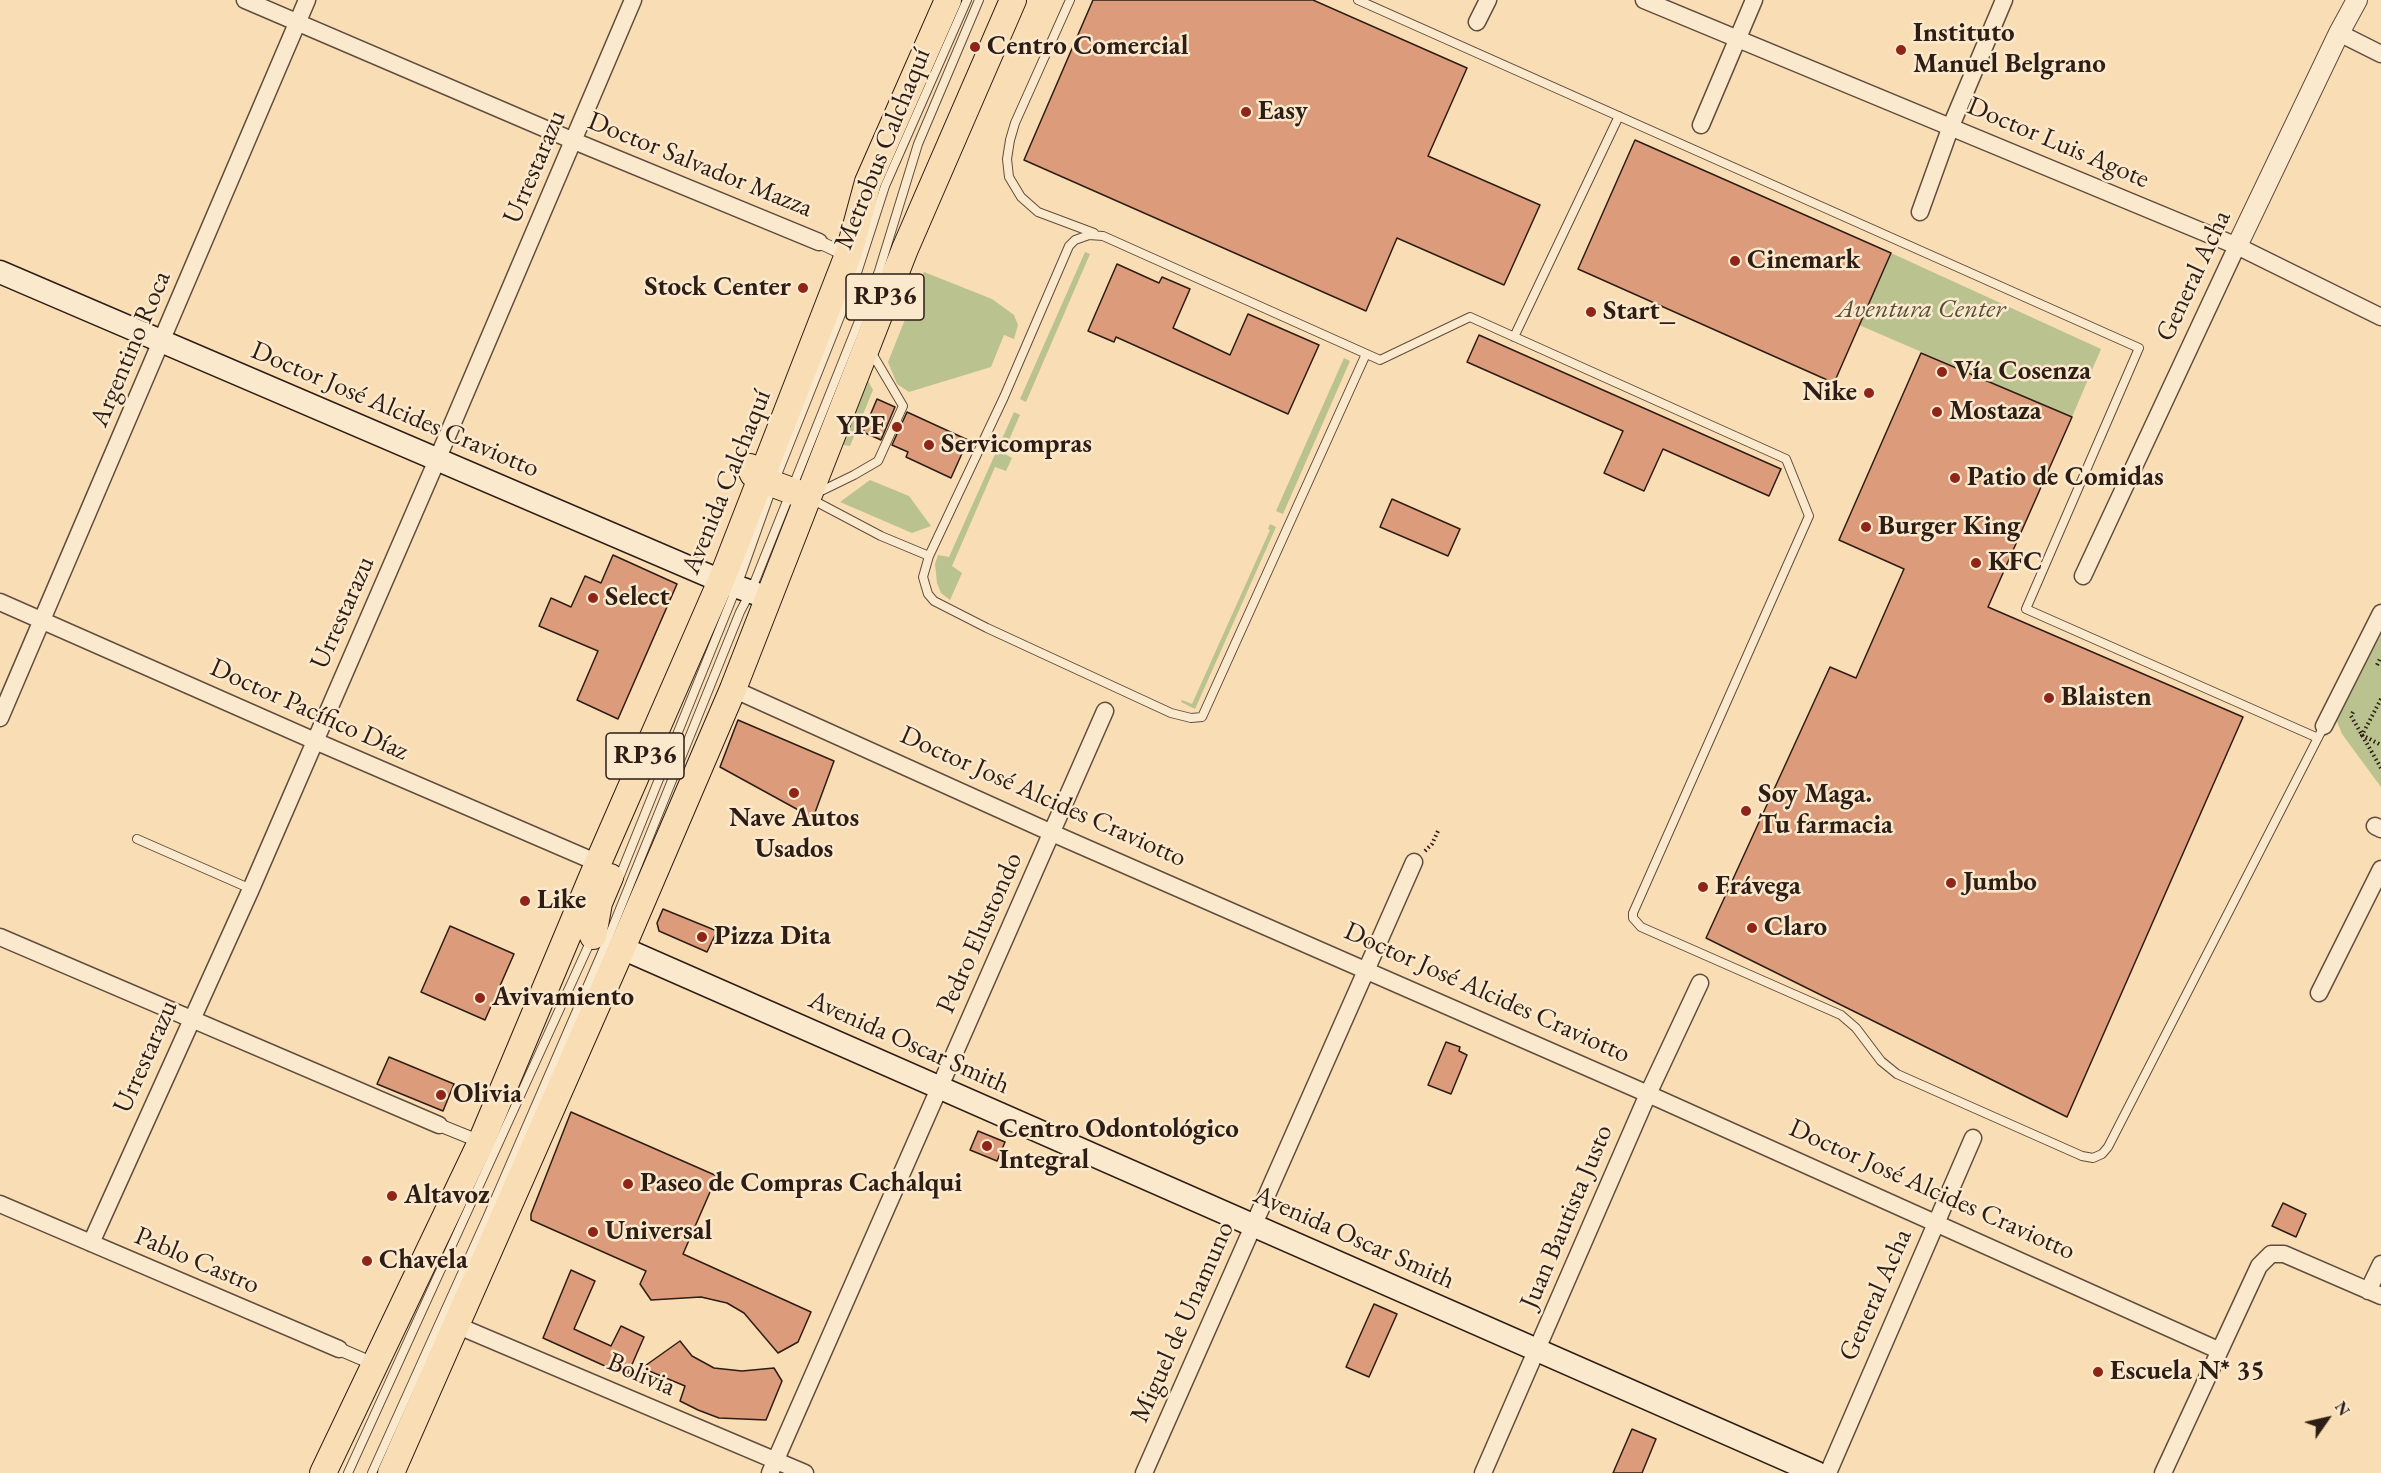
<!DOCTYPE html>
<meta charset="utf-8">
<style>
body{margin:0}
#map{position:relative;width:2381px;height:1473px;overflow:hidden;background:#f9ddb4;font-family:"EB Garamond",serif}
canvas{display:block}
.north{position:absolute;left:2297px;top:1389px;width:60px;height:60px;-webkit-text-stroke:4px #fbe9ce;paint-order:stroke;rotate:56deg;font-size:16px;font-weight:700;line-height:24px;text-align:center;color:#2d1d15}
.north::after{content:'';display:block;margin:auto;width:21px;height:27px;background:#2d1d15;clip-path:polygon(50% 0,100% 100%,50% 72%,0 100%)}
</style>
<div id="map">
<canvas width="2381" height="1473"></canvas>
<div class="north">N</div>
</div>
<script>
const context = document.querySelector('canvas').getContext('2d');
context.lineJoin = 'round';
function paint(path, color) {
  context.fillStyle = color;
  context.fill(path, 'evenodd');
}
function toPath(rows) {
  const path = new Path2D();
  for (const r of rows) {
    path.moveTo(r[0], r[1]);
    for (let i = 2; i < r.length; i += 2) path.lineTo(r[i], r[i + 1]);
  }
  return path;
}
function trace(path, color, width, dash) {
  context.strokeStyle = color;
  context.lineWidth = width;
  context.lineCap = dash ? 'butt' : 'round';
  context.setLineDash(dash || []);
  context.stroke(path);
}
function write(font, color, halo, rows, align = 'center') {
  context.font = font + ' "EB Garamond",serif';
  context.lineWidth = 5;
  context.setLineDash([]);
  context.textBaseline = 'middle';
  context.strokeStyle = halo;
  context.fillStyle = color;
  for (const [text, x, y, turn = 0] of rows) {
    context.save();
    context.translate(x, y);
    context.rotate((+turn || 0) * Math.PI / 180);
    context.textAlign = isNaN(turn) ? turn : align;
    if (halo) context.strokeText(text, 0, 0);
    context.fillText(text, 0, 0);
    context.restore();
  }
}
paint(toPath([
 [1085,252,1090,254,1026,402,1020,399],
 [1891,253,2101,349,2072,417,1859,325],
 [924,272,992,299,1014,315,1018,325,1014,339,1004,335,991,367,909,392,897,384,888,362],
 [1344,358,1350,361,1283,514,1276,511],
 [865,375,873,390,850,446,837,444],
 [1014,412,1020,415,1003,453,1012,458,1006,471,995,467,952,566,962,573,950,600,941,593,937,583,935,564,938,555,949,557],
 [870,480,909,496,931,526,912,533,840,502],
 [1270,524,1276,527,1195,709,1181,702,1182,700,1192,704,1270,530,1268,529],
 [2381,613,2381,787,2342,734,2332,709]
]), '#bac290');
const building = toPath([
 [1093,0,1313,0,1467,68,1428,156,1540,205,1504,285,1397,238,1366,311,1024,160,1093,0],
 [1635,140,1891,253,1834,383,1578,269,1635,140],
 [1117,264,1159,283,1162,277,1190,289,1173,328,1230,355,1248,314,1319,345,1288,414,1116,337,1114,342,1088,331,1117,264],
 [1479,335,1781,469,1769,496,1663,449,1644,491,1604,473,1623,431,1467,362,1479,335],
 [1921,353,2072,417,1988,607,2243,717,2067,1117,1706,938,1830,667,1856,678,1904,569,1839,540,1921,353],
 [877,399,895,407,881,440,863,432,877,399],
 [907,412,968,440,951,478,906,457,908,452,892,445,907,412],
 [1392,499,1460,529,1448,556,1380,527,1392,499],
 [613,555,677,584,618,719,577,700,598,651,539,626,551,598,571,607,585,576,601,583,613,555],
 [738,720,834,761,813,818,720,767,738,720],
 [663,909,717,931,707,952,659,931,657,923,663,909],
 [450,926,514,954,485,1020,421,992,450,926],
 [1446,1042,1460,1047,1459,1051,1467,1055,1451,1094,1428,1085,1446,1042],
 [389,1057,454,1084,443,1111,377,1084,389,1057],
 [571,1112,717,1176,683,1254,811,1312,798,1342,778,1353,744,1313,727,1303,701,1297,651,1300,640,1284,646,1271,531,1220,531,1214,571,1112],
 [978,1131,1005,1142,997,1161,970,1150,978,1131],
 [2283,1203,2306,1214,2296,1237,2272,1226,2283,1203],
 [571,1270,595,1281,574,1329,611,1346,621,1326,644,1337,627,1376,543,1338,571,1270],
 [1374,1304,1397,1314,1369,1377,1346,1367,1374,1304],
 [680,1341,692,1356,714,1368,742,1371,774,1368,782,1381,766,1420,719,1418,698,1410,680,1401,685,1386,642,1368,680,1341],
 [1632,1429,1656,1439,1642,1473,1613,1473,1632,1429]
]);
paint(building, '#dc9b7a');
trace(building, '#2d1d15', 1.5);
const service = toPath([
 [1070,0,1015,123,1010,140,1007,159,1009,177,1021,197,1038,212,1094,233],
 [1358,0,2139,348,2026,609,2318,738],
 [1514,337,1619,116],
 [1366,354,1202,717,1191,718,1171,713,987,628,934,601,928,594,923,577,929,556,1004,397,1069,246,1075,240,1089,235,1103,236,1380,360,1470,317,1786,459,1809,516,1633,913,1633,918,1641,927,1841,1015,1856,1028,1881,1061,1897,1074,2082,1156,2093,1158,2102,1154,2108,1147,2324,726],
 [817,493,854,475,878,461,903,406,870,350],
 [811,499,881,536,929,556],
 [137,839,251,889],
 [617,883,737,586,773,485,855,279,885,186,967,0],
 [348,1473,592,938],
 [372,1473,487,1218,607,941,740,612,751,591,879,271,918,144,979,0]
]);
const pedestrian = toPath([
 [819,242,838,251],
 [439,1125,481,1142],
 [339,1349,374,1364]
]);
const minor = toPath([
 [245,0,574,141,819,242],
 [1644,0,2237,246,2381,317],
 [1477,22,1488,0],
 [2339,33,2381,54],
 [1701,125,1754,0],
 [1920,212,1951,126,2004,0],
 [2083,576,2237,246],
 [0,602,315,741,598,863],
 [733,689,1052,833,1648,1094,2218,1350],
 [0,718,307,0],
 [2324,726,2381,613],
 [2375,826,2381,829],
 [0,937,439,1125],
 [2319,993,2381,869],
 [0,1204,339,1349],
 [91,1243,251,889,437,460,633,0],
 [2368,1291,2381,1264],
 [456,1325,805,1473],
 [770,1473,1105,711],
 [1144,1473,1414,862],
 [1483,1473,1648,1094,1700,983],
 [1828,1473,1973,1138],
 [2163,1473,2259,1266,2271,1254,2284,1254,2381,1296]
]);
const tertiary = toPath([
 [2237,246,2339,33,2357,0]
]);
const secondary = toPath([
 [0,272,721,581,768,598],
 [622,948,1817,1473]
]);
const primary = toPath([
 [750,467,753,474,760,479,808,497],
 [593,936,599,903,610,877],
 [323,1473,481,1142,598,863,721,581,849,252,868,182,948,0],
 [391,1473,622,948,733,689,905,249,1013,0]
]);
trace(service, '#604d3d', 10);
trace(pedestrian, '#604d3d', 14);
trace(minor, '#604d3d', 19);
trace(tertiary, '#604d3d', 22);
trace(secondary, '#2d1d15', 25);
trace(primary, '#2d1d15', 28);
trace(toPath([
 [2377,665,2381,657],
 [2381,699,2362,735,2381,745],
 [2353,712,2351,716,2381,768],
 [1425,851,1432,844,1438,831]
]), '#2d1d15', 4, [1.5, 3]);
trace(service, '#fbe9ce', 8);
trace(pedestrian, '#fbe9ce', 12);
trace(minor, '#fbe9ce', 16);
trace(tertiary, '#fbe9ce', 20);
trace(secondary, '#fbe9ce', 22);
trace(primary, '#f9ddb4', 26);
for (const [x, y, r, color] of [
 [975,47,6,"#8f2418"],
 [1901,50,6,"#8f2418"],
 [1246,112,6,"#8f2418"],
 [1735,261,6,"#8f2418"],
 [803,288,6,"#8f2418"],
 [1591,312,6,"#8f2418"],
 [1942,372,6,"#8f2418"],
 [1869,393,6,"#8f2418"],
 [1937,412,6,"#8f2418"],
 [897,427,6,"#8f2418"],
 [929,445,6,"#8f2418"],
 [1955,478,6,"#8f2418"],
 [1866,527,6,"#8f2418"],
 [1976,563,6,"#8f2418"],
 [593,598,6,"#8f2418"],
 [2049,698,6,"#8f2418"],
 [794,793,6,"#8f2418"],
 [1746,811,6,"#8f2418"],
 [1951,883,6,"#8f2418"],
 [1703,887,6,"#8f2418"],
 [525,901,6,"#8f2418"],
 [1752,928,6,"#8f2418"],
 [702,937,6,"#8f2418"],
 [480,998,6,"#8f2418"],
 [441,1095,6,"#8f2418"],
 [987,1146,6,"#8f2418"],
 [628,1184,6,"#8f2418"],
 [392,1196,6,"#8f2418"],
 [593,1232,6,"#8f2418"],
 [367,1261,6,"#8f2418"],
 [2098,1372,6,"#8f2418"]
]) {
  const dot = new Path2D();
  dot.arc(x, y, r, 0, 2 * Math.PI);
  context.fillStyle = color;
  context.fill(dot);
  trace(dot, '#fbe9ce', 2);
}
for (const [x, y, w] of [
 [885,297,78],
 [645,756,78]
]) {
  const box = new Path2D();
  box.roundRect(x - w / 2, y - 23, w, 46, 4.5);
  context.fillStyle = '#fbe9ce';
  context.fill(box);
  trace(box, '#2d1d15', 1.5);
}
write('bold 26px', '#2d1d15', null, [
 ["RP36",885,297],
 ["RP36",645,756]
]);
write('bold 27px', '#2d1d15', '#fbe9ce', [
 ["Instituto",1913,34],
 ["Manuel Belgrano",1913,65],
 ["Centro Comercial",987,47],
 ["Easy",1258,112],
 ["Cinemark",1747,261],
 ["Stock Center",791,288,"right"],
 ["Start_",1603,312],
 ["Vía Cosenza",1954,372],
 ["Nike",1857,393,"right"],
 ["Mostaza",1949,412],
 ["YPF",885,427,"right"],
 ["Servicompras",941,445],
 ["Patio de Comidas",1967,478],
 ["Burger King",1878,527],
 ["KFC",1988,563],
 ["Select",605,598],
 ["Blaisten",2061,698],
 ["Soy Maga.",1758,795],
 ["Tu farmacia",1758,826],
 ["Nave Autos",794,819,"center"],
 ["Usados",794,850,"center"],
 ["Jumbo",1963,883],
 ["Frávega",1715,887],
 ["Like",537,901],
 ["Claro",1764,928],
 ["Pizza Dita",714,937],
 ["Avivamiento",492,998],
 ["Olivia",453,1095],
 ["Centro Odontológico",999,1130],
 ["Integral",999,1161],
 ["Paseo de Compras Cachalqui",640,1184],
 ["Altavoz",404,1196],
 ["Universal",605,1232],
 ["Chavela",379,1261],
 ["Escuela N* 35",2110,1372]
], 'left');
write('27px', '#2d1d15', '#fbe9ce', [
 ["Doctor Luis Agote",2058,143,23],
 ["Metrobus Calchaquí",883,149,-68],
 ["Doctor Salvador Mazza",700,165,22],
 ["Urrestarazu",535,167,-67],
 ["General Acha",2194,276,-65],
 ["Argentino Roca",131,349,-67],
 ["Doctor José Alcides Craviotto",395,410,23],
 ["Avenida Calchaquí",727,482,-68],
 ["Urrestarazu",343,613,-66],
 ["Doctor Pacífico Díaz",309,710,24],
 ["Doctor José Alcides Craviotto",1043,797,24],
 ["Pedro Elustondo",980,933,-66],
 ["Doctor José Alcides Craviotto",1487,993,24],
 ["Avenida Oscar Smith",909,1043,24],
 ["Urrestarazu",146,1057,-66],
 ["Doctor José Alcides Craviotto",1932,1190,24],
 ["Juan Bautista Justo",1567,1217,-67],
 ["Avenida Oscar Smith",1354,1238,24],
 ["Pablo Castro",197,1261,23],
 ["General Acha",1876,1295,-66],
 ["Miguel de Unamuno",1183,1322,-66],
 ["Bolivia",641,1375,23]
]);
write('italic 27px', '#574f3a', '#fbe9ce', [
 ["Aventura Center",1921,310]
]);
</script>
